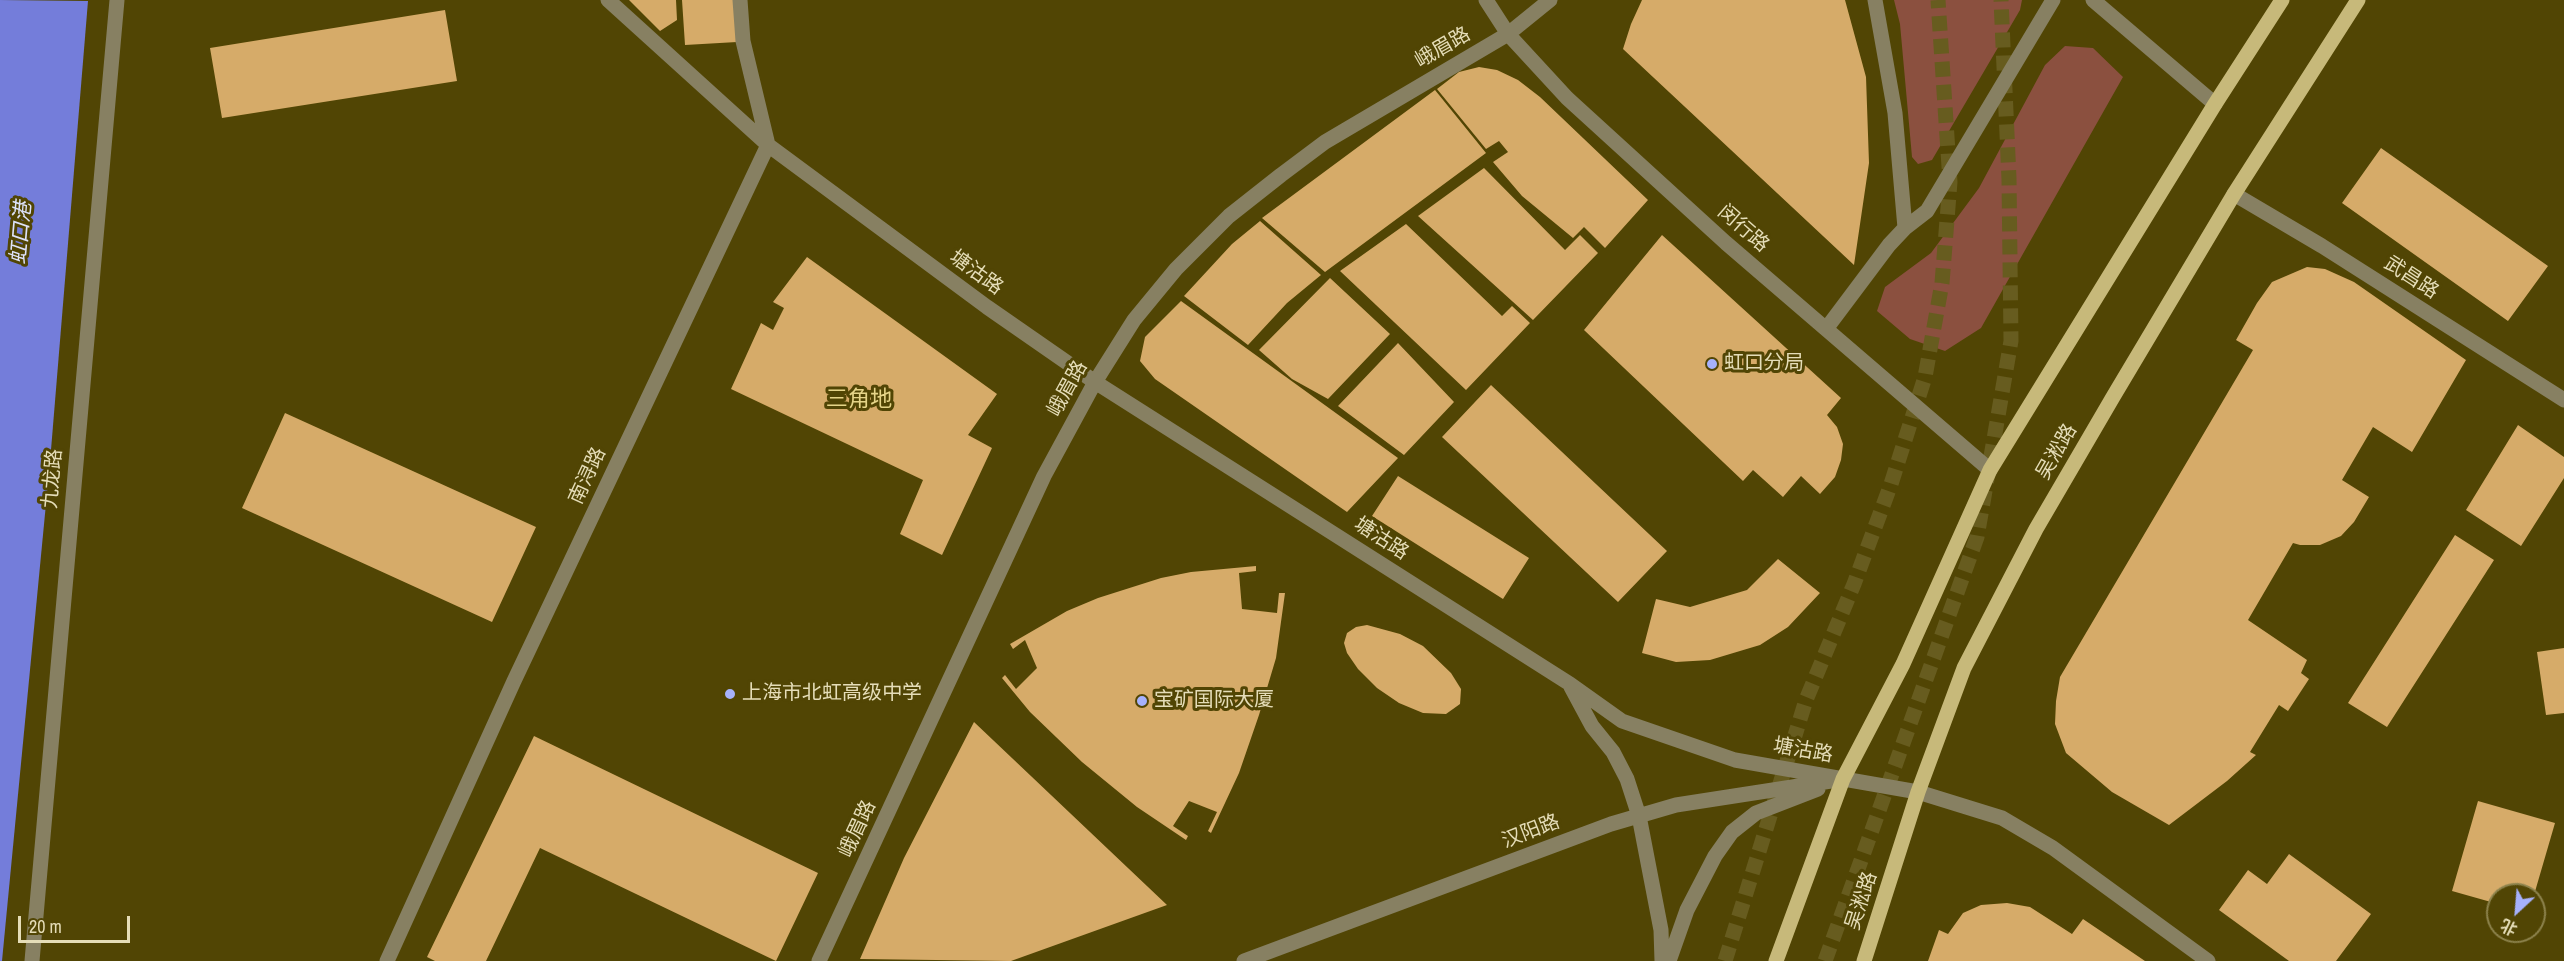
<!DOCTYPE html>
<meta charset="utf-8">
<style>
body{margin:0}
#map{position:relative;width:2564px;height:961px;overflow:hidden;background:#514504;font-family:"Archivo Narrow","Noto Sans SC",sans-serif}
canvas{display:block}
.north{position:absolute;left:2486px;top:883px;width:60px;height:60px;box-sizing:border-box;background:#514504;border:2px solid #8c824c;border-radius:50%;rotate:206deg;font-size:16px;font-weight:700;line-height:24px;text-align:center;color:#e5ddb8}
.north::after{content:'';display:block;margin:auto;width:21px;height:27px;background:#a6b1fc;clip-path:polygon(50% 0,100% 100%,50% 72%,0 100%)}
.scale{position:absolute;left:18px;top:916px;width:112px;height:27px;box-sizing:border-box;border:3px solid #e5ddb8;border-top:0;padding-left:8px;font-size:18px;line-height:21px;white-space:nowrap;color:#e5ddb8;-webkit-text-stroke:4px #514504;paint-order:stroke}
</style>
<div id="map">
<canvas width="2564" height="961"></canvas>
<div class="north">北</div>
<div class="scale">20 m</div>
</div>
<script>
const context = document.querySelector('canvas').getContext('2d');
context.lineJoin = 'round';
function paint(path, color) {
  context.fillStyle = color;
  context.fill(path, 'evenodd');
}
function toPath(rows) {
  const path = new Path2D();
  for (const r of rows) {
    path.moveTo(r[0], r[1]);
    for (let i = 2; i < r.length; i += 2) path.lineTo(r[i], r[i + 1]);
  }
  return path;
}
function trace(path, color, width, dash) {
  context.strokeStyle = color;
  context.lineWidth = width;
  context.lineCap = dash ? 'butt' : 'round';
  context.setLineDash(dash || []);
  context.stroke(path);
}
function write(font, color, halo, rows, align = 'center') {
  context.font = font + ' "Archivo Narrow","Noto Sans SC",sans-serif';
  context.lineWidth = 6;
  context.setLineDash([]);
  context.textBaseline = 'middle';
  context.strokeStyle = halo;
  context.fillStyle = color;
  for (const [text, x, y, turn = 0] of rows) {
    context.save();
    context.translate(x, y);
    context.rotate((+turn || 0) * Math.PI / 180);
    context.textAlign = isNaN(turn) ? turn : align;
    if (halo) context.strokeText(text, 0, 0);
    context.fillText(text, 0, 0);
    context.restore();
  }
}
paint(toPath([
 [1894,0,2022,0,2020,10,1932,160,1918,164,1912,157,1900,24],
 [2065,46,2093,48,2123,77,1981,328,1945,351,1910,339,1877,311,1885,287,1931,253,1979,188,2045,65]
]), '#8b503f');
paint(toPath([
 [0,0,88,1,50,462,2,961,0,961]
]), '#747dda');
paint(toPath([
 [629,0,676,0,677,20,660,31],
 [682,0,734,0,737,42,685,45],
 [1642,0,1845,0,1866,77,1869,163,1854,265,1623,49,1631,24],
 [445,10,457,81,222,118,210,48],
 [1479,67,1497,70,1518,80,1540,97,1648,200,1605,248,1584,227,1573,238,1522,196,1493,162,1508,152,1499,141,1486,149,1437,89,1459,72],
 [1435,90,1486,153,1325,272,1262,218],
 [2381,148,2548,266,2508,321,2342,203],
 [1484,168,1565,250,1580,235,1598,253,1533,320,1418,216],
 [1260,221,1321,275,1287,303,1248,345,1184,296,1232,244],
 [1406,224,1502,316,1512,306,1530,323,1466,390,1340,271],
 [1662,235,1841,398,1827,415,1837,427,1843,444,1841,460,1835,477,1820,494,1801,476,1783,497,1753,470,1743,481,1584,330],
 [807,257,997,394,968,435,992,448,942,555,900,534,923,480,731,389,761,323,773,330,784,308,773,302],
 [2307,267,2325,269,2354,282,2466,360,2412,452,2373,427,2342,480,2369,497,2354,522,2341,536,2320,545,2300,545,2293,543,2248,620,2307,660,2301,673,2309,679,2288,711,2279,705,2250,752,2256,755,2227,781,2169,825,2112,792,2066,753,2055,724,2056,701,2060,677,2253,350,2236,340,2257,303,2272,282],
 [1330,278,1390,334,1328,399,1292,379,1259,350],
 [1181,301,1398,458,1347,512,1155,379,1140,361,1145,337],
 [1398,343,1454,402,1404,455,1338,406],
 [1491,385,1667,551,1618,602,1442,437],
 [285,413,536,527,492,622,242,508],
 [2518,425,2564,457,2564,478,2521,546,2466,510],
 [1398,476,1529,558,1503,599,1372,516],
 [2455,535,2494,560,2387,727,2348,703],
 [1778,559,1820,593,1788,627,1760,645,1710,660,1676,662,1642,653,1656,599,1690,607,1747,590],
 [1256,566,1256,571,1239,573,1242,609,1277,613,1279,593,1285,593,1276,658,1259,715,1239,773,1211,833,1208,831,1217,812,1189,801,1173,826,1188,836,1186,840,1137,807,1082,762,1030,712,1002,678,1005,675,1016,689,1037,668,1025,640,1013,649,1010,644,1067,611,1098,598,1161,578,1191,572],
 [1367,625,1400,634,1423,646,1451,673,1461,689,1460,704,1446,714,1423,713,1399,703,1377,688,1358,669,1347,653,1344,643,1347,633,1356,627],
 [2564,648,2564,713,2546,715,2537,652],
 [974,722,1167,905,1011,961,860,959,904,858],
 [534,736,818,873,776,961,540,848,486,961,435,961,427,957],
 [2478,801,2555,823,2534,895,2498,895,2498,904,2452,891],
 [2289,854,2371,914,2336,961,2289,961,2219,910,2248,870,2267,884],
 [2007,903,2030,907,2072,934,2083,919,2145,961,1928,961,1939,930,1948,934,1963,913,1981,905]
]), '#d6ab69');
trace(toPath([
 [1725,961,1806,700,1854,584,1891,484,1925,377,1942,283,1950,182,1938,0],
 [1825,961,1977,537,2011,341,2009,179,2001,0]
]), '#675c1f', 15, [15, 8]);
trace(toPath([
 [608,0,768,145,987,307,1095,382,1570,684,1622,721,1735,760,1918,792,2002,818,2053,848,2208,961],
 [1486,0,1508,34,1567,98,1726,243,1990,470],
 [1875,0,1895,113,1905,228],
 [2093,0,2215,104],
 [2234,194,2322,246,2564,400],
 [1826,329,1889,245,1905,228,1927,211,2053,0],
 [1571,687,1592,726,1613,752,1627,779,1639,816,1661,930,1662,961],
 [32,961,117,0],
 [387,961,514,681,768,145,743,41,740,0],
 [819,961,1044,476,1095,382,1134,320,1176,269,1229,216,1281,175,1325,142,1508,34,1550,0],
 [1244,961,1611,824,1676,805,1831,781],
 [1669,961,1687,910,1715,856,1732,832,1756,813,1818,789]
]), '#878062', 15);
trace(toPath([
 [1776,961,1843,779,1903,664,1990,470,2215,104,2282,0],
 [1864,961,1918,792,1964,668,2036,529,2113,397,2234,194,2358,0]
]), '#c7b97a', 15);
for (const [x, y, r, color] of [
 [1712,364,6,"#a6b1fc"],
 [730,694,6,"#a6b1fc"],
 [1142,701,6,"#a6b1fc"]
]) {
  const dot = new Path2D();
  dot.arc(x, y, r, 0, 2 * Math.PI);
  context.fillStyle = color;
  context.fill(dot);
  trace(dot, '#514504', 2);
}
write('20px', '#e5ddb8', '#514504', [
 ["峨眉路",1443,48,-30],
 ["闵行路",1743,229,41],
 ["塘沽路",976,273,36],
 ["武昌路",2411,278,33],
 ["峨眉路",1068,389,-61],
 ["吴淞路",2057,452,-60],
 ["南浔路",588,476,-65],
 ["九龙路",53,479,-85],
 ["塘沽路",1381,539,33],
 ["塘沽路",1803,751,10],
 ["峨眉路",858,829,-65],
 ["汉阳路",1531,832,-21],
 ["吴淞路",1862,901,-72]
]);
write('20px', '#e5ddb8', '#514504', [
 ["虹口分局",1724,364],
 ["上海市北虹高级中学",742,694],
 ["宝矿国际大厦",1154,701]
], 'left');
write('italic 21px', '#dde2fa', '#514504', [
 ["虹口港",22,233,-85]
]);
write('22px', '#e5d488', '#514504', [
 ["三角地",859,400]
]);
</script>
